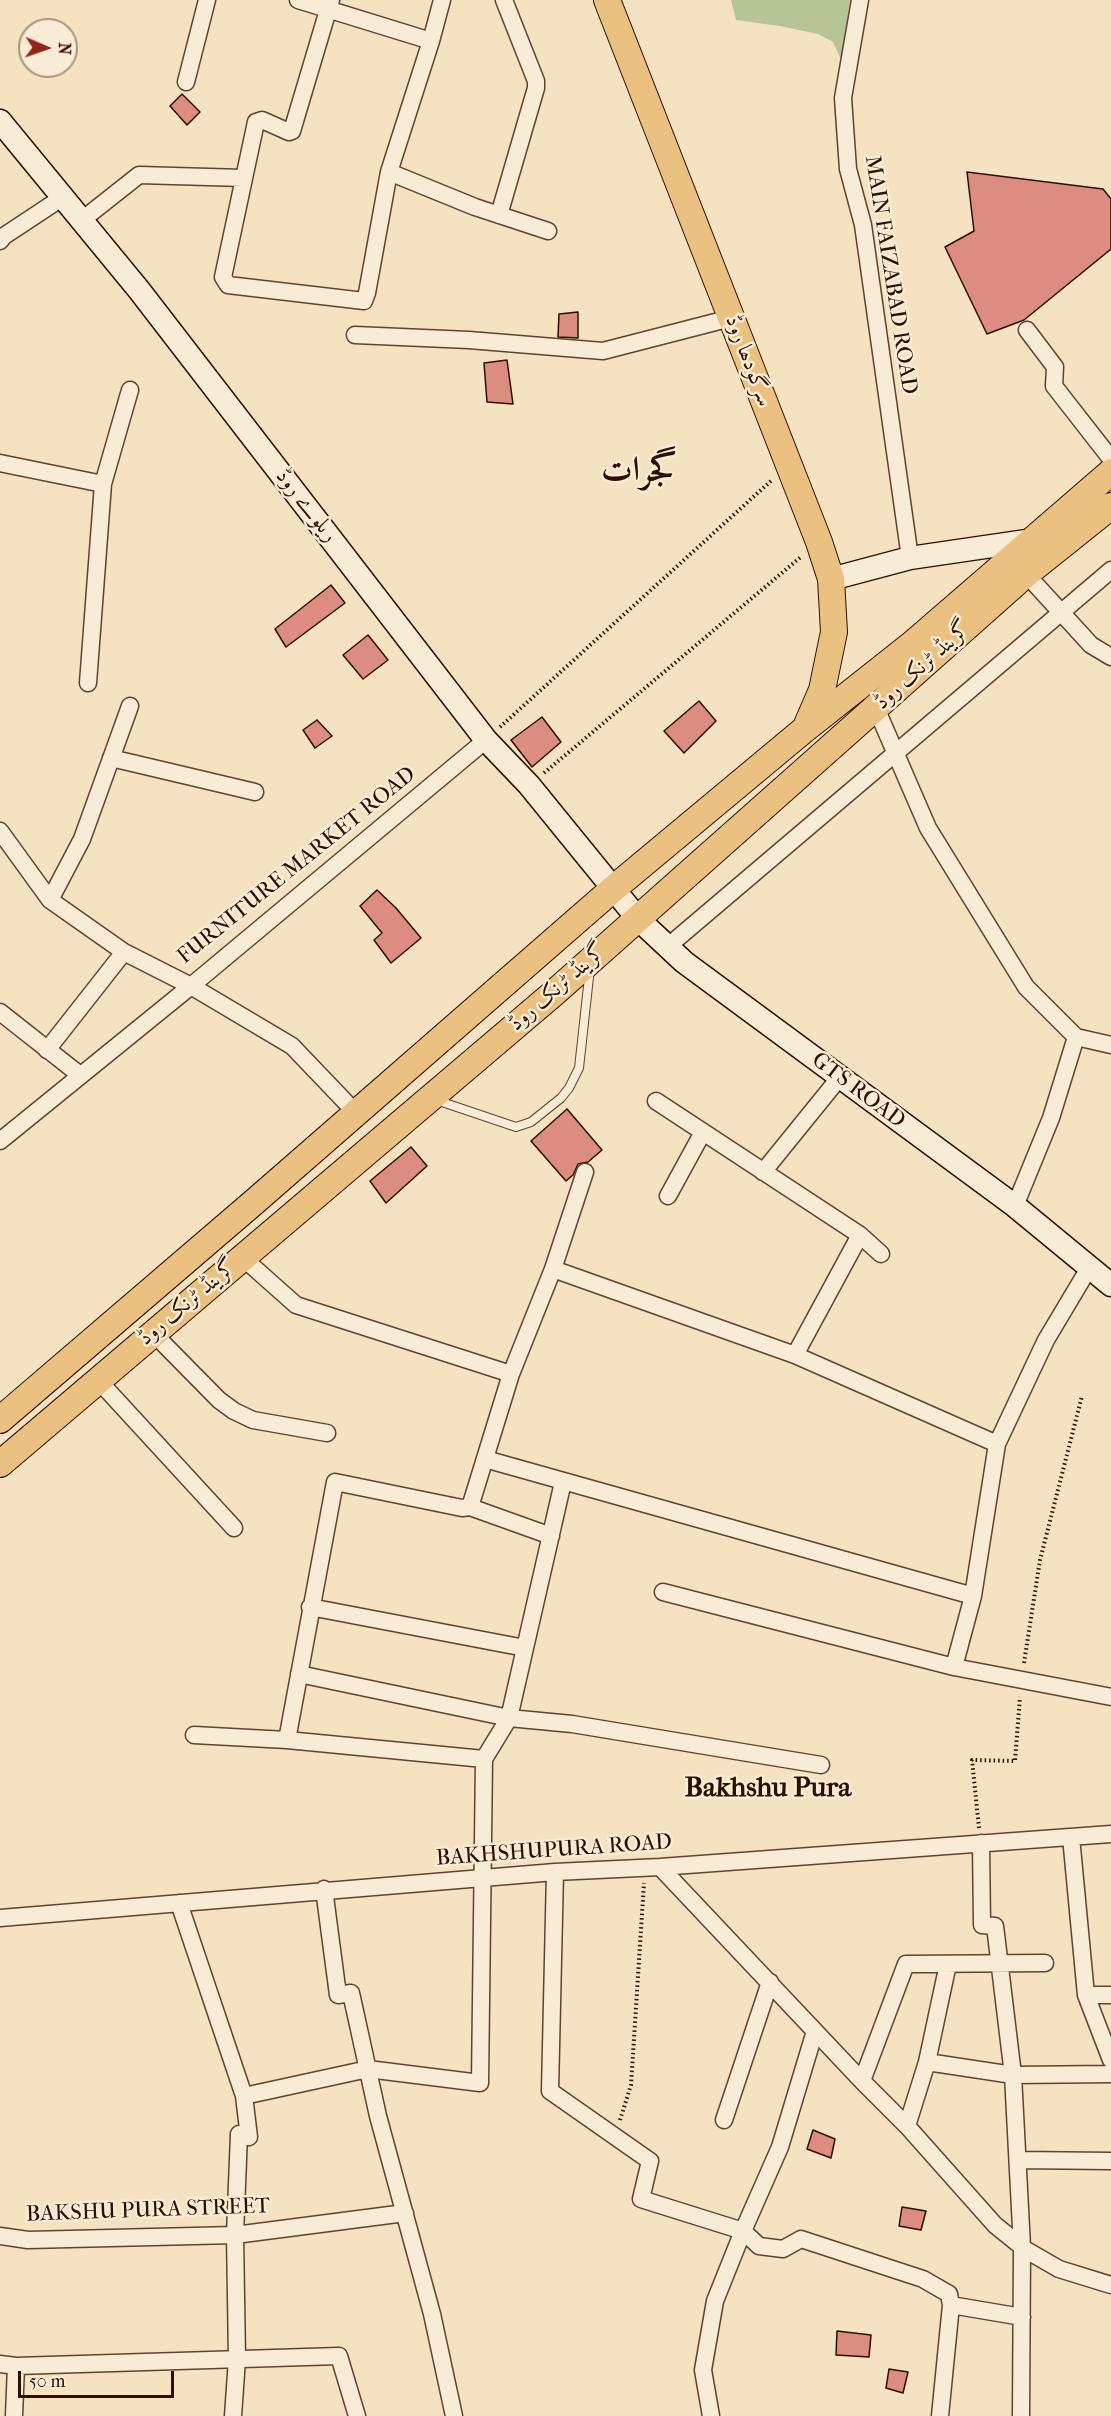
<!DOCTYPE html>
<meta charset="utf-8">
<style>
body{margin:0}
#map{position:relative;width:1111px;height:2416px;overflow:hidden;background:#f4e2c0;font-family:"IM FELL French Canon",serif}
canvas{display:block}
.north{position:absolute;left:18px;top:18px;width:60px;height:60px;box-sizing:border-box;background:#f8ecd6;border:2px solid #a69480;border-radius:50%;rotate:92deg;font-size:16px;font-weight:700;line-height:24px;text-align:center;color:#2c0f00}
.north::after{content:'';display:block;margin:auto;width:21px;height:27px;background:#8f2418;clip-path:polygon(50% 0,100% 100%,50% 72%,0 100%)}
.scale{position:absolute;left:18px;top:2371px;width:156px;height:27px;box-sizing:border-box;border:3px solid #2c0f00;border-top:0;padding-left:8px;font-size:18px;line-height:21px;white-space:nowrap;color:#2c0f00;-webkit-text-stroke:4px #f8ecd6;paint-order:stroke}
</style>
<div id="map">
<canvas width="1111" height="2416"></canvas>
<div class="north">N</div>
<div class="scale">50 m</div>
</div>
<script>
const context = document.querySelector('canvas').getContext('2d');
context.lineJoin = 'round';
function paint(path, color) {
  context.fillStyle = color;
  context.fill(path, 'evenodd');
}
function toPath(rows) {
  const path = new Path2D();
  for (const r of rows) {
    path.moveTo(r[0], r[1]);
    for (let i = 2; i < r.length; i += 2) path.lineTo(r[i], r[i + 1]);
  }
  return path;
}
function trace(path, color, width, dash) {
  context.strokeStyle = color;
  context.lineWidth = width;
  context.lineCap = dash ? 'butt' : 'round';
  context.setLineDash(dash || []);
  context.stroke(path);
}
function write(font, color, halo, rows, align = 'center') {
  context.font = font + ' "IM FELL French Canon",Amiri,serif';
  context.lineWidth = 5;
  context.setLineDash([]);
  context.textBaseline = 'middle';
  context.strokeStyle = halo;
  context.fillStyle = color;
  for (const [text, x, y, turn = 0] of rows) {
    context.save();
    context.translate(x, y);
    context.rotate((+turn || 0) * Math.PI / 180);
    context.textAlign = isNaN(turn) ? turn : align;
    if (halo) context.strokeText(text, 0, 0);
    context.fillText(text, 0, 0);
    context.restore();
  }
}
paint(toPath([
 [731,0,850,0,841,59,833,42,818,34,780,26,736,20]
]), '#b6c496');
const building = toPath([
 [182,94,200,112,187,125,170,106,182,94],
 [967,172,1103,189,1111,199,1111,249,1024,320,987,334,945,247,974,231,967,172],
 [578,312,578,338,558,337,559,314,578,312],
 [507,360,513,404,487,402,484,363,507,360],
 [331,585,345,603,286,647,275,629,331,585],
 [368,635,388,660,363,679,343,655,368,635],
 [699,701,716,721,684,753,664,731,699,701],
 [542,717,561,742,532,767,511,740,542,717],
 [317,720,332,736,315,748,303,730,317,720],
 [377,890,396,908,421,938,391,963,374,940,382,933,360,906,377,890],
 [567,1109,602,1150,588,1162,578,1164,573,1175,566,1181,531,1141,567,1109],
 [411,1147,427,1166,386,1203,370,1181,411,1147],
 [813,2130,835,2139,831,2158,807,2149,813,2130],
 [902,2207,926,2211,921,2230,899,2226,902,2207],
 [837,2331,871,2335,869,2357,836,2355,837,2331],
 [889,2369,908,2372,903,2393,886,2388,889,2369]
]);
paint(building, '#dc8d7f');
trace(building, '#2c0f00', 1.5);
const lane = toPath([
 [436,1100,516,1127,531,1122,561,1098,569,1088,579,1068,590,968]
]);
const street = toPath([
 [298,0,431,41],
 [331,0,292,131,289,132,262,120,256,122,223,277,228,285,364,301,367,293,389,172,431,41,442,0],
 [860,0,843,98,848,169,863,225,910,558],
 [186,82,207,0],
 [389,172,475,207,548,231],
 [499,215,536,88,536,81,504,0],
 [82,220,139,175,243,178],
 [0,241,4,236,63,197],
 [1027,330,1055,367,1054,386,1111,459],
 [355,335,469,340,603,351,731,318],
 [0,463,103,484],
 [1026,574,1091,645,1111,657],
 [88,683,103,484,130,390],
 [876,708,928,828,1026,987,1076,1037,1111,1045],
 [111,758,255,792],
 [0,831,50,900,124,952,191,986,486,740],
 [50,900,82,839,130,706],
 [666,948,1111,570],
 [0,1012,80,1075],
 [47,1050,124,952],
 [656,1101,860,1235,795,1355,997,1444],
 [0,1141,191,986,292,1046,356,1113],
 [763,1172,840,1077],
 [668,1196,703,1132],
 [1015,1206,1051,1118,1076,1037],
 [860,1235,881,1254],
 [242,1257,296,1305,511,1374],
 [1089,1268,1046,1340,997,1444,973,1596,954,1667,1111,1697],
 [553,1269,795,1355],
 [153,1333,219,1400,234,1411,253,1420,327,1433],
 [98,1380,234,1528],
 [485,1459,973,1596],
 [470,1507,511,1374,553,1269,585,1172],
 [663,1592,954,1667],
 [310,1607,525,1648],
 [299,1674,509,1718,563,1482],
 [194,1735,287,1740,484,1759],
 [287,1740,335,1482,462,1508,470,1507,551,1536],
 [1071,1837,1086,1995],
 [981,1843,982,1925,995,1926,1013,2075,1022,2247,1021,2416],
 [660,1867,862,2081,907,2126,995,2225,1026,2250,1059,2269,1111,2285],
 [555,1872,550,2091,650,2161,641,2199,743,2231,759,2246,783,2249,801,2239,923,2279,949,2294,951,2305],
 [324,1889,338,1995,351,1993,378,2116,432,2314,454,2416],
 [179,1903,244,2096,249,2137,239,2134,235,2235,237,2359,233,2416],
 [0,1918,555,1872,660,1867,1111,1834],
 [948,1964,927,2062,1013,2075,1111,2074],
 [1111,1995,1086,1995,1111,2060],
 [862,2081,906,1964,1045,1963],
 [244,2096,368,2069,480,2083,484,1759,509,1718,572,1724,821,1765],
 [724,2120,770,1982],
 [907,2126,927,2062],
 [1018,2160,1111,2161],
 [0,2236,28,2240,235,2235,405,2213],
 [0,2364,16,2366,339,2356,357,2416],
 [14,2416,16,2366],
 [711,2416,703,2370,715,2301,743,2231,780,2147,815,2031],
 [940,2416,951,2305,1022,2317]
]);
const secondary = toPath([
 [0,121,139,290,486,740,529,785,638,919,684,962,1015,1206,1111,1285],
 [831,579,910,558,1033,540]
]);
const primary = toPath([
 [607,0,819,542,831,579,834,632,822,690,806,727],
 [0,1420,253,1203,613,889,805,729,911,645,1111,472],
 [0,1464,554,993,1026,574,1111,506]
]);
trace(lane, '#5e4430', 10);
trace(street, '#5e4430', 19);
trace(secondary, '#2c0f00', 25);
trace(primary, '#2c0f00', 28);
trace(toPath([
 [500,727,772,480],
 [544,773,802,556],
 [1024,1663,1040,1560,1082,1396],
 [979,1828,972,1760,1015,1761,1020,1697],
 [620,2120,631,2085,644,1883]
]), '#2c0f00', 4, [1.5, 3]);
trace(lane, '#f8ecd6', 8);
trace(street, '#f8ecd6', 16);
trace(secondary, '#f8ecd6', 22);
trace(primary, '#eac180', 26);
write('22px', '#2c0f00', '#f8ecd6', [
 ["MAIN FAIZABAD ROAD",890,275,81],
 ["سرگودھا روڈ",748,361,69],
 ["ریلوے روڈ",306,506,52],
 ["گرینڈ ٹرنک روڈ",923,666,-42],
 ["FURNITURE MARKET ROAD",297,866,-39],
 ["گرینڈ ٹرنک روڈ",558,988,-41],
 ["GTS ROAD",858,1091,37],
 ["گرینڈ ٹرنک روڈ",188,1303,-40],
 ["BAKHSHUPURA ROAD",554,1851,-4],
 ["BAKSHU PURA STREET",148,2211,-2]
]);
write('bold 28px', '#2c0f00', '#f8ecd6', [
 ["Bakhshu Pura",768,1789]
]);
write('bold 34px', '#2c0f00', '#f8ecd6', [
 ["گجرات",639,472]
]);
</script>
